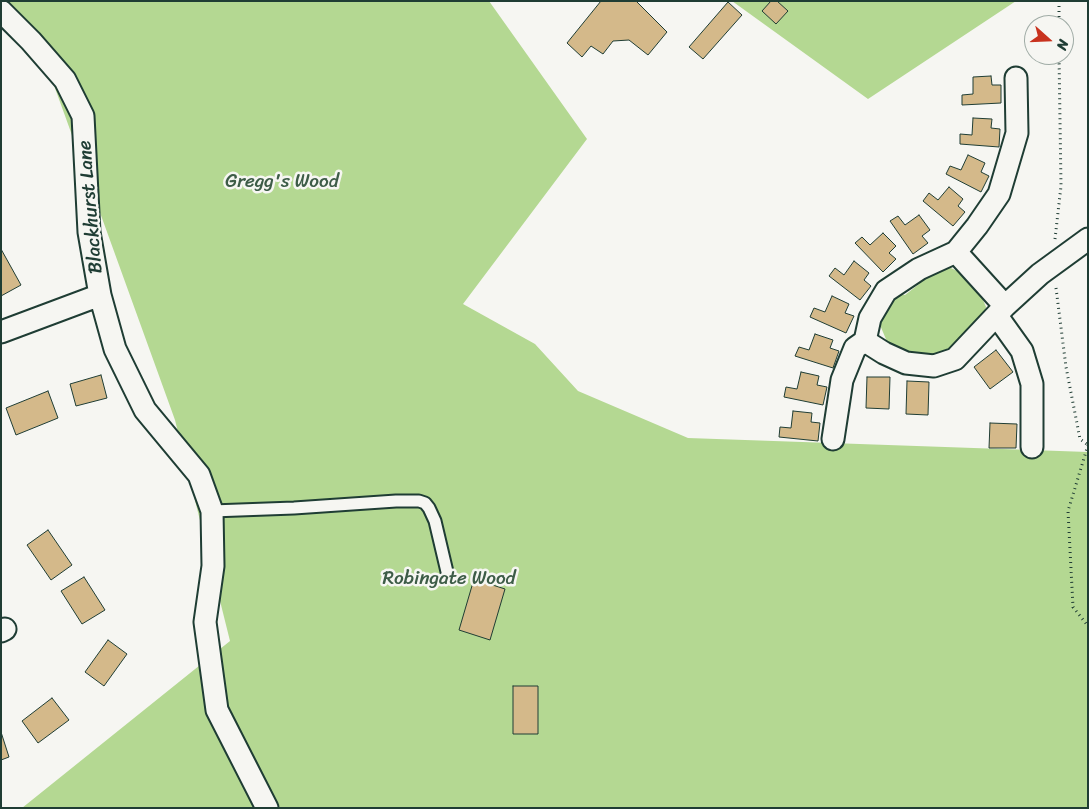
<!DOCTYPE html>
<style>
body{margin:0}
#map{position:relative;width:1089px;height:809px;overflow:hidden;background:#f6f6f2;font-family:Sriracha,sans-serif}
canvas{display:block}
.frame{position:absolute;inset:0;border:2px solid #1f3d34;pointer-events:none}
.north{position:absolute;left:1024px;top:15px;width:50px;height:50px;box-sizing:border-box;background:#f6f6f2;border:1px solid #a0aca6;border-radius:50%;rotate:110deg;font-size:14px;font-weight:700;line-height:20px;text-align:center;color:#1f3d34}
.north::after{content:'';display:block;margin:auto;width:18px;height:22px;background:#c8321e;clip-path:polygon(50% 0,100% 100%,50% 72%,0 100%)}
</style>
<div id="map">
<canvas width="1089" height="809"></canvas>
<div class="frame"></div>
<div class="north">N</div>
</div>
<script>
const context = document.querySelector('canvas').getContext('2d');
context.lineJoin = 'round';
function paint(path, color) {
  context.fillStyle = color;
  context.fill(path, 'evenodd');
}
function toPath(rows) {
  const path = new Path2D();
  for (const r of rows) {
    path.moveTo(r[0], r[1]);
    for (let i = 2; i < r.length; i += 2) path.lineTo(r[i], r[i + 1]);
  }
  return path;
}
function trace(path, color, width, dash) {
  context.strokeStyle = color;
  context.lineWidth = width;
  context.lineCap = dash ? 'butt' : 'round';
  context.setLineDash(dash || []);
  context.stroke(path);
}
function write(font, color, halo, rows, align = 'center') {
  context.font = font + ' Sriracha,sans-serif';
  context.lineWidth = 5;
  context.setLineDash([]);
  context.textBaseline = 'middle';
  context.strokeStyle = halo;
  context.fillStyle = color;
  for (const [text, x, y, turn = 0] of rows) {
    context.save();
    context.translate(x, y);
    context.rotate((+turn || 0) * Math.PI / 180);
    context.textAlign = isNaN(turn) ? turn : align;
    if (halo) context.strokeText(text, 0, 0);
    context.fillText(text, 0, 0);
    context.restore();
  }
}
paint(toPath([
 [1,1,489,1,587,139,463,304,535,344,578,391,688,438,1088,452,1088,808,22,808,230,641,175,420,47,66],
 [732,1,1016,1,868,99],
 [951,268,965,275,978,288,986,307,983,318,951,353,933,360,908,357,888,344,880,325,887,302,896,293,905,295,919,284,920,275,937,269]
]), '#b4d892');
const building = toPath([
 [601,1,636,1,667,32,648,55,629,40,613,41,603,54,591,46,582,57,567,43,601,1],
 [771,1,777,1,788,11,776,24,762,11,771,1],
 [728,2,742,15,703,59,689,47,728,2],
 [991,76,992,85,1001,85,1001,103,962,105,962,95,973,94,973,77,991,76],
 [973,118,992,119,991,128,1000,129,999,147,960,144,960,134,972,135,973,118],
 [968,155,985,163,981,172,989,176,981,192,946,174,950,166,961,170,968,155],
 [949,187,963,199,958,206,965,212,953,226,923,201,929,193,938,200,949,187],
 [919,215,930,230,922,236,928,243,913,254,890,221,898,216,905,225,919,215],
 [883,233,896,246,889,253,896,259,883,272,855,243,862,237,870,245,883,233],
 [1,249,21,285,1,296,1,249],
 [854,261,869,273,864,280,871,286,860,300,829,276,835,268,844,275,854,261],
 [832,296,849,304,845,313,854,316,846,333,810,317,814,308,825,312,832,296],
 [815,334,833,340,830,348,839,351,833,368,795,356,799,347,809,350,815,334],
 [996,350,1013,372,990,389,974,367,996,350],
 [801,372,819,376,817,385,827,387,823,405,784,397,786,387,797,389,801,372],
 [101,375,107,398,76,406,70,384,101,375],
 [867,377,890,377,889,409,866,408,867,377],
 [907,381,929,382,928,415,906,414,907,381],
 [48,391,58,418,16,435,6,408,48,391],
 [793,411,812,413,811,422,820,423,818,441,779,437,780,427,791,428,793,411],
 [990,423,1017,424,1016,448,989,448,990,423],
 [48,530,72,565,51,580,27,545,48,530],
 [84,577,105,610,82,624,61,591,84,577],
 [474,579,505,589,490,640,459,630,474,579],
 [108,640,127,654,104,686,85,672,108,640],
 [513,686,538,686,538,734,513,734,513,686],
 [52,698,69,720,38,743,22,721,52,698],
 [1,732,9,757,1,760,1,732]
]);
paint(building, '#d4b98a');
trace(building, '#1f3d34', 1);
const service = toPath([
 [212,511,294,508,396,501,419,501,425,503,429,508,435,521,448,576]
]);
const minor = toPath([
 [1,11,31,41,65,80,83,116,89,232,100,295,115,349,145,410,199,475,212,511,213,566,205,622,217,710,267,808],
 [956,252,977,226,999,194,1017,133,1016,78],
 [1005,306,956,252,919,269,886,291,870,318,865,341,884,353,906,363,934,366,955,359,1005,306,1040,274,1088,239],
 [997,316,1022,351,1032,384,1032,447],
 [1,332,100,295],
 [833,439,842,380,855,348,865,341],
 [1,631,5,629]
]);
trace(service, '#1f3d34', 15);
trace(minor, '#1f3d34', 25);
trace(toPath([
 [1059,1,1059,25],
 [1055,239,1061,186,1059,55],
 [1056,288,1066,367,1080,439,1088,445],
 [1088,445,1068,511,1073,607,1088,626]
]), '#1f3d34', 3, [1, 4]);
trace(service, '#f6f6f2', 11);
trace(minor, '#f6f6f2', 21);
write('19px', '#3d5c47', '#f6f6f2', [
 ["Gregg's Wood",282,182],
 ["Robingate Wood",449,579]
]);
write('19px', '#1f3d34', '#f6f6f2', [
 ["Blackhurst Lane",91,207,-95]
]);
</script>
